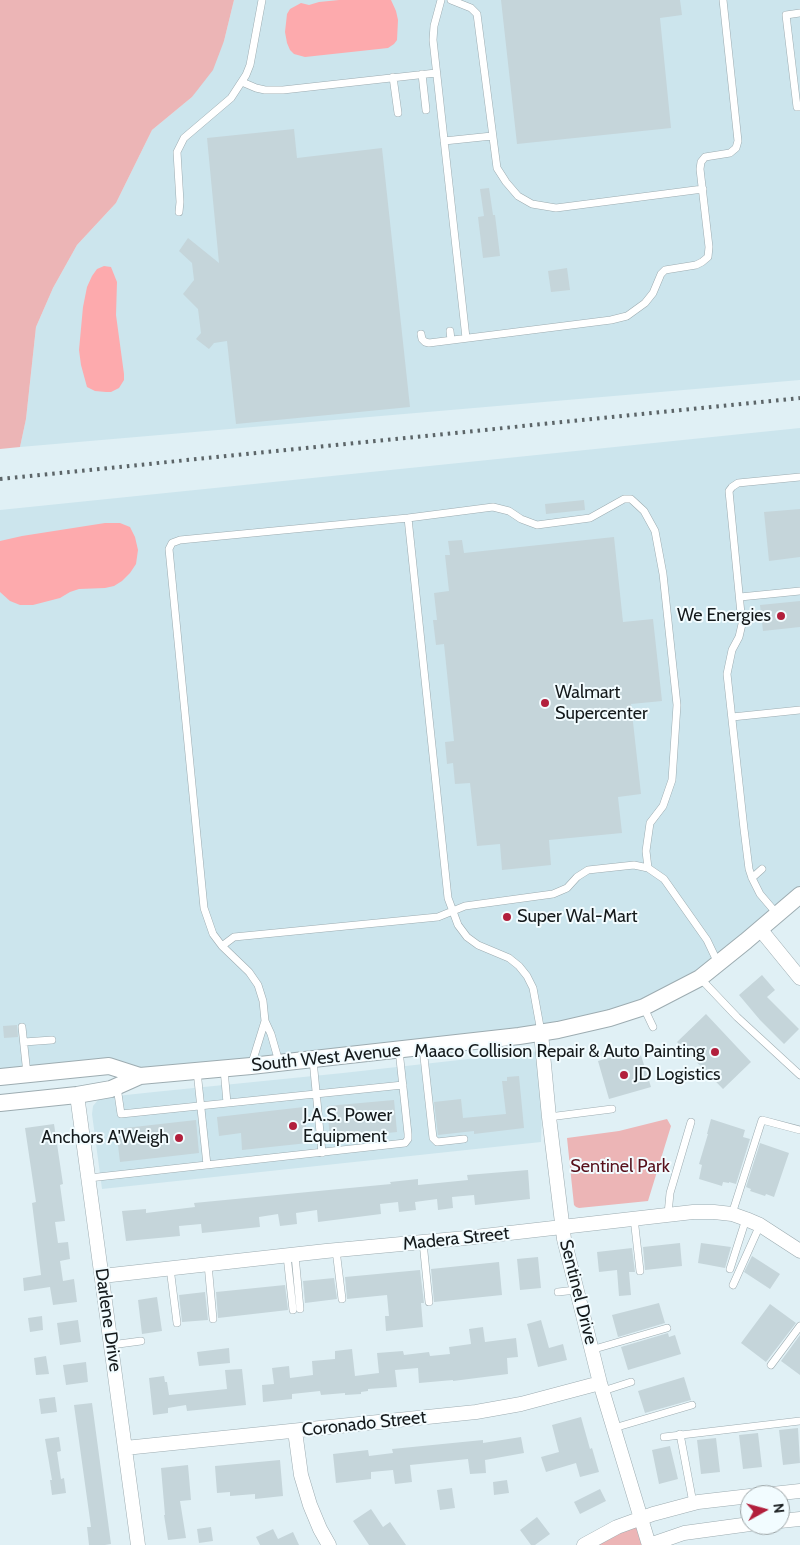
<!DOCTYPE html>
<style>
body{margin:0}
#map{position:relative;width:800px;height:1545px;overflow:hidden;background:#e0f0f5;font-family:Cabin,sans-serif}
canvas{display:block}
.north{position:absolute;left:740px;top:1485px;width:50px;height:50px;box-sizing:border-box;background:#f2fcff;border:1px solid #9aa2a4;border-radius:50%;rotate:83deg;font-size:14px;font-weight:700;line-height:20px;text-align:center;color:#151a1c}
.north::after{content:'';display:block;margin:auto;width:18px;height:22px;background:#b21f3c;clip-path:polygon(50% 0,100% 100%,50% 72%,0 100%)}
</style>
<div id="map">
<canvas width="800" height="1545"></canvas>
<div class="north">N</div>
</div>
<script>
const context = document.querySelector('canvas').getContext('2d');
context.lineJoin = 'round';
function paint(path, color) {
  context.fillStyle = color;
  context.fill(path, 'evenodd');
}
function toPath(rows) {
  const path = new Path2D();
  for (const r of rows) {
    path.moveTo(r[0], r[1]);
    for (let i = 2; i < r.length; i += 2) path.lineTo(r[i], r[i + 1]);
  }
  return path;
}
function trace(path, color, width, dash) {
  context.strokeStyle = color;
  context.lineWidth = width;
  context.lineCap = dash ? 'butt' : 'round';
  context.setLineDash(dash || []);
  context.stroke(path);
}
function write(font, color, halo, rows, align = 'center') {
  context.font = font + ' Cabin,sans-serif';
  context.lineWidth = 4;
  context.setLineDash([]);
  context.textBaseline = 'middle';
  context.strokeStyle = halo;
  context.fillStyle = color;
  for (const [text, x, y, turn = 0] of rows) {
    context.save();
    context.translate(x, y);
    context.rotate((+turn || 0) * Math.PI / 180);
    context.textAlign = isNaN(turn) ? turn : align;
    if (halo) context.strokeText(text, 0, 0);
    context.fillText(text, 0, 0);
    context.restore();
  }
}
paint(toPath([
 [234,0,800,0,800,380,20,447,26,419,36,327,53,288,77,245,116,203,152,130,192,97,224,41],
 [800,428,800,893,699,977,610,1017,140,1075,110,1065,0,1076,0,510],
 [540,1051,543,1080,541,1142,102,1189,92,1114,93,1106,98,1100,107,1097,154,1092,343,1073]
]), '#cce5ed');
paint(toPath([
 [0,0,234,0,224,41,213,70,192,97,152,130,116,203,77,245,53,288,36,327,26,419,20,447,0,449],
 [667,1119,671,1126,648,1201,579,1208,576,1207,574,1205,567,1138,619,1131],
 [640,1519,647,1545,585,1545]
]), '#ecb5b6');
paint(toPath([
 [339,0,391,0,396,11,398,20,397,40,394,44,388,48,305,57,294,54,290,50,287,43,285,32,287,14,290,9,301,3,309,5,319,2],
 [104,266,111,267,117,282,116,315,124,374,124,380,119,388,111,392,106,392,95,391,87,387,81,365,79,350,83,307,87,287,92,276,97,269],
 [105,523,120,523,130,527,135,537,138,550,136,564,130,573,122,581,114,586,105,588,79,589,70,592,60,598,33,605,20,605,10,601,0,592,0,541,22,536]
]), '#fdaaad');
paint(toPath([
 [501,0,680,0,682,15,660,18,671,128,517,144],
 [294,129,297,158,382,148,410,407,236,424,227,341,214,343,209,349,196,339,201,333,198,309,183,294,194,280,192,263,179,251,188,238,219,263,207,138],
 [489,188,493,215,495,215,500,256,483,258,478,217,484,216,480,189],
 [567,268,570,290,551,292,548,271],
 [584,500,585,510,546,514,545,504],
 [800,509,800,557,769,561,764,512],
 [614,537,623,622,653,619,662,701,631,704,641,794,618,797,622,833,549,840,551,865,502,870,500,844,477,846,470,783,455,784,453,763,447,764,445,742,454,741,444,644,436,645,433,620,437,620,434,593,449,591,445,555,450,555,448,541,462,540,464,553],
 [800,601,800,627,763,631,760,605],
 [762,975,775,990,767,997,799,1029,784,1044,760,1020,739,995],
 [706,1014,751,1062,723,1089,677,1042],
 [17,1025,18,1037,4,1038,3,1026],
 [639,1049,651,1087,609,1099,598,1061],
 [519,1076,524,1128,474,1134,474,1131,438,1135,434,1102,461,1099,463,1118,506,1114,502,1081,507,1081,507,1077],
 [394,1100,397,1132,330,1139,327,1106],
 [304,1107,308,1143,242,1150,241,1133,219,1136,217,1117],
 [711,1119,745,1130,743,1137,750,1139,736,1184,729,1182,729,1183,723,1182,722,1186,699,1179,702,1165,699,1164,708,1134,707,1134],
 [196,1120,199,1153,120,1162,116,1129],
 [54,1124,63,1184,60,1185,65,1221,55,1222,58,1243,68,1242,70,1259,60,1261,63,1281,74,1279,77,1302,53,1305,50,1287,24,1291,23,1278,41,1275,32,1203,36,1202,25,1128],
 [760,1143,789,1153,774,1197,766,1194,765,1196,750,1191,751,1189,746,1187],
 [528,1170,530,1199,475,1205,474,1195,452,1197,453,1208,438,1210,437,1199,415,1202,416,1210,399,1212,398,1202,380,1204,381,1214,318,1222,317,1210,296,1213,297,1224,280,1226,278,1214,259,1217,260,1227,202,1233,201,1224,179,1226,180,1236,126,1241,122,1211,146,1209,146,1213,195,1207,194,1203,391,1184,390,1182,418,1179,418,1185,468,1180,467,1175],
 [680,1243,682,1266,645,1270,643,1247],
 [701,1243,731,1247,725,1268,698,1263],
 [632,1248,635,1272,629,1272,631,1295,619,1296,617,1270,599,1272,597,1252],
 [752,1256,780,1274,770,1289,744,1272],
 [538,1257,541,1288,520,1290,517,1259],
 [499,1262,502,1295,434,1302,431,1269],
 [420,1270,424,1303,421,1303,423,1327,386,1331,385,1316,389,1316,387,1295,347,1299,345,1277],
 [334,1278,337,1299,305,1303,303,1281],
 [285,1285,288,1310,218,1318,216,1292],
 [205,1292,208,1320,182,1322,179,1295],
 [157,1297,162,1331,142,1334,138,1300],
 [659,1303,665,1323,618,1337,612,1315],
 [770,1304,796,1323,766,1362,741,1343],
 [42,1316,43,1330,30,1332,28,1318],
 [78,1320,81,1342,60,1345,57,1323],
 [541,1320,549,1348,563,1344,567,1360,538,1367,527,1324],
 [483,1327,485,1342,516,1338,518,1357,507,1358,508,1374,453,1381,453,1380,419,1383,418,1368,395,1370,397,1387,368,1389,368,1391,361,1392,361,1394,345,1395,345,1393,321,1395,320,1391,292,1394,292,1399,263,1402,262,1385,274,1384,272,1368,289,1366,290,1378,313,1375,312,1361,335,1359,335,1351,352,1349,355,1376,379,1373,377,1353,403,1351,404,1355,429,1352,430,1356,450,1354,449,1347,471,1344,469,1329],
 [668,1333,669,1337,675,1335,681,1354,628,1370,621,1347],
 [800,1335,800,1375,781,1361],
 [229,1348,230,1363,199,1366,197,1352],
 [46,1356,49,1374,36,1375,34,1358],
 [86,1362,88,1382,66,1385,63,1365],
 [242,1369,246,1405,187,1411,186,1405,168,1408,168,1413,153,1415,149,1378,164,1376,165,1382,167,1382,169,1395,227,1389,225,1370],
 [684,1377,691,1400,645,1413,638,1391],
 [55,1397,57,1412,41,1414,39,1399],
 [92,1403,111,1544,105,1545,89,1545,87,1527,91,1527,74,1405],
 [581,1417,590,1449,592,1448,599,1472,580,1477,576,1463,546,1472,541,1457,559,1452,552,1425],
 [798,1428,800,1463,783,1465,779,1430],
 [758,1433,762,1467,743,1469,739,1435],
 [59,1437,61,1451,57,1452,61,1479,64,1478,66,1493,52,1495,50,1480,52,1480,45,1439],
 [521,1437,524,1453,485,1460,486,1473,470,1474,468,1459,410,1465,412,1482,395,1484,393,1470,371,1472,371,1479,336,1483,333,1454,368,1450,369,1456,393,1453,392,1449,483,1440,483,1443],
 [716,1438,720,1472,701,1474,697,1440],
 [670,1446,678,1479,659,1484,652,1450],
 [280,1460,283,1496,255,1499,255,1494,230,1496,230,1492,217,1493,215,1466],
 [188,1465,191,1500,180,1501,186,1538,168,1540,164,1515,165,1515,161,1468],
 [507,1480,509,1493,494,1495,493,1482],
 [452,1488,455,1508,440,1510,437,1490],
 [600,1489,606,1501,580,1514,574,1502],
 [371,1509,383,1527,390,1522,406,1545,369,1545,353,1521],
 [537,1517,550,1534,535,1545,531,1545,520,1530],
 [211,1527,213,1541,199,1543,197,1529],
 [273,1529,278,1539,293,1532,299,1545,260,1545,256,1537]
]), '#c5d5da');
const service = toPath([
 [441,0,434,26,433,40,466,338],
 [451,0,471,8,477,14,497,168,506,182,518,196,532,204,556,208,703,189],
 [800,13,786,15,797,107,800,107],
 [422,74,426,110],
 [393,77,398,113],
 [242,82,256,88,265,90,283,90,436,73],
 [444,141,492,136],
 [179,212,180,202,177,152,184,138,231,98,246,75,250,65,262,0],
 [450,331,451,340],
 [421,334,422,339,425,342,429,343,611,320,627,316,645,303,653,293,661,274,665,270,696,265,702,262,708,257,709,247,700,169,701,162,705,157,730,153,736,148,738,141,723,0],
 [408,518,448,898,458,925,467,937,478,945,509,958,519,966,527,976,533,988,541,1032],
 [740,597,800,591],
 [732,717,800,710],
 [752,878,762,869],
 [777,914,760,894,752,878,749,869,744,829,727,674,732,650,739,637,742,624,729,491,732,487,738,483,800,477],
 [222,946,234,937,438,917,465,906,553,894,567,888,577,877,588,870,634,865,648,868,664,879,707,940,718,963],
 [700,978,737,1017,800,1075],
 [644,1008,653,1027],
 [22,1027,27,1074],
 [24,1042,52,1040],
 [423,1048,433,1138,437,1142,464,1139],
 [313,1060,322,1153],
 [279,1062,271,1034,265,1021,263,1001,258,985,249,972,222,946,213,934,204,908,169,549,172,543,180,540,408,518,493,507,509,511,521,519,537,525,590,518,624,499,631,499,644,511,655,531,663,574,677,705,672,780,663,806,650,823,646,851,648,868],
 [251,1066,265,1021],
 [224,1069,227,1103],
 [197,1071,207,1165],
 [117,1087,121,1114,403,1085],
 [549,1117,612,1109],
 [89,1178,405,1143,408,1139,408,1134,399,1050],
 [668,1214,670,1193,691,1122],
 [732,1214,762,1120,800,1130],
 [634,1218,640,1271],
 [423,1242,429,1302],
 [336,1250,342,1299],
 [295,1255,300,1309],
 [287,1256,293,1310],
 [208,1264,213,1319],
 [170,1268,177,1323],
 [730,1269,746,1219],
 [733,1285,760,1225],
 [558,1292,576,1290],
 [111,1345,141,1341],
 [591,1350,667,1328],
 [771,1365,800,1326],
 [603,1391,631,1382],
 [614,1428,692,1405],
 [680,1434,693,1503],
 [664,1437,800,1421]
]);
const minor = toPath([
 [760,929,800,978],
 [541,1033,549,1117,564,1239,600,1383,649,1545],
 [77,1095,138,1545],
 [102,1276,326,1251,466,1238,693,1212,714,1212,732,1214,746,1219,760,1225,800,1251],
 [295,1431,301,1475,310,1505,320,1529,329,1545],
 [125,1448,476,1412,521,1404,600,1383],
 [763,1495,800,1491],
 [780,1521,800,1519],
 [584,1545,617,1527,653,1514,698,1502,750,1496],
 [649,1545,684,1533,750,1524]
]);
const tertiary = toPath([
 [0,1077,109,1066,140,1076],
 [0,1103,77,1095,111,1089,140,1076,251,1066,519,1036,558,1030,610,1018,644,1007,700,978,746,941,800,895]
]);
trace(service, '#9dacb1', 8);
trace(minor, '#9dacb1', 15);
trace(tertiary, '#9dacb1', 18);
trace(service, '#fff', 7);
trace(minor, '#fff', 14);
trace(tertiary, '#fff', 16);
trace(toPath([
 [0,479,800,398]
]), '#5c6568', 4, [2.5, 5]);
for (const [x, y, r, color] of [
 [781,616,5,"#b21f3c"],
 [545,703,5,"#b21f3c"],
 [507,917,5,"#b21f3c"],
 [715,1052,5,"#b21f3c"],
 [624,1075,5,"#b21f3c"],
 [293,1126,5,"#b21f3c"],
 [179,1138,5,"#b21f3c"]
]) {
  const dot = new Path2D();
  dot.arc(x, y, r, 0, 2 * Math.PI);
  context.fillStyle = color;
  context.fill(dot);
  trace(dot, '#f2fcff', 2);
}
write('18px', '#151a1c', '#f2fcff', [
 ["We Energies",771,616,"right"],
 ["Walmart",555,693],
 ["Supercenter",555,714],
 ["Super Wal-Mart",517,917],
 ["Maaco Collision Repair & Auto Painting",705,1052,"right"],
 ["JD Logistics",634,1075],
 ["J.A.S. Power",303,1116],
 ["Equipment",303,1137],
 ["Anchors A'Weigh",169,1138,"right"]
], 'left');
write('18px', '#151a1c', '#f2fcff', [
 ["South West Avenue",326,1058,-6],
 ["Madera Street",456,1239,-6],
 ["Sentinel Drive",578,1292,76],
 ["Darlene Drive",108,1320,82],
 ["Coronado Street",364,1424,-6]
]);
write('18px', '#57101b', '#f2fcff', [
 ["Sentinel Park",620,1167]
]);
</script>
